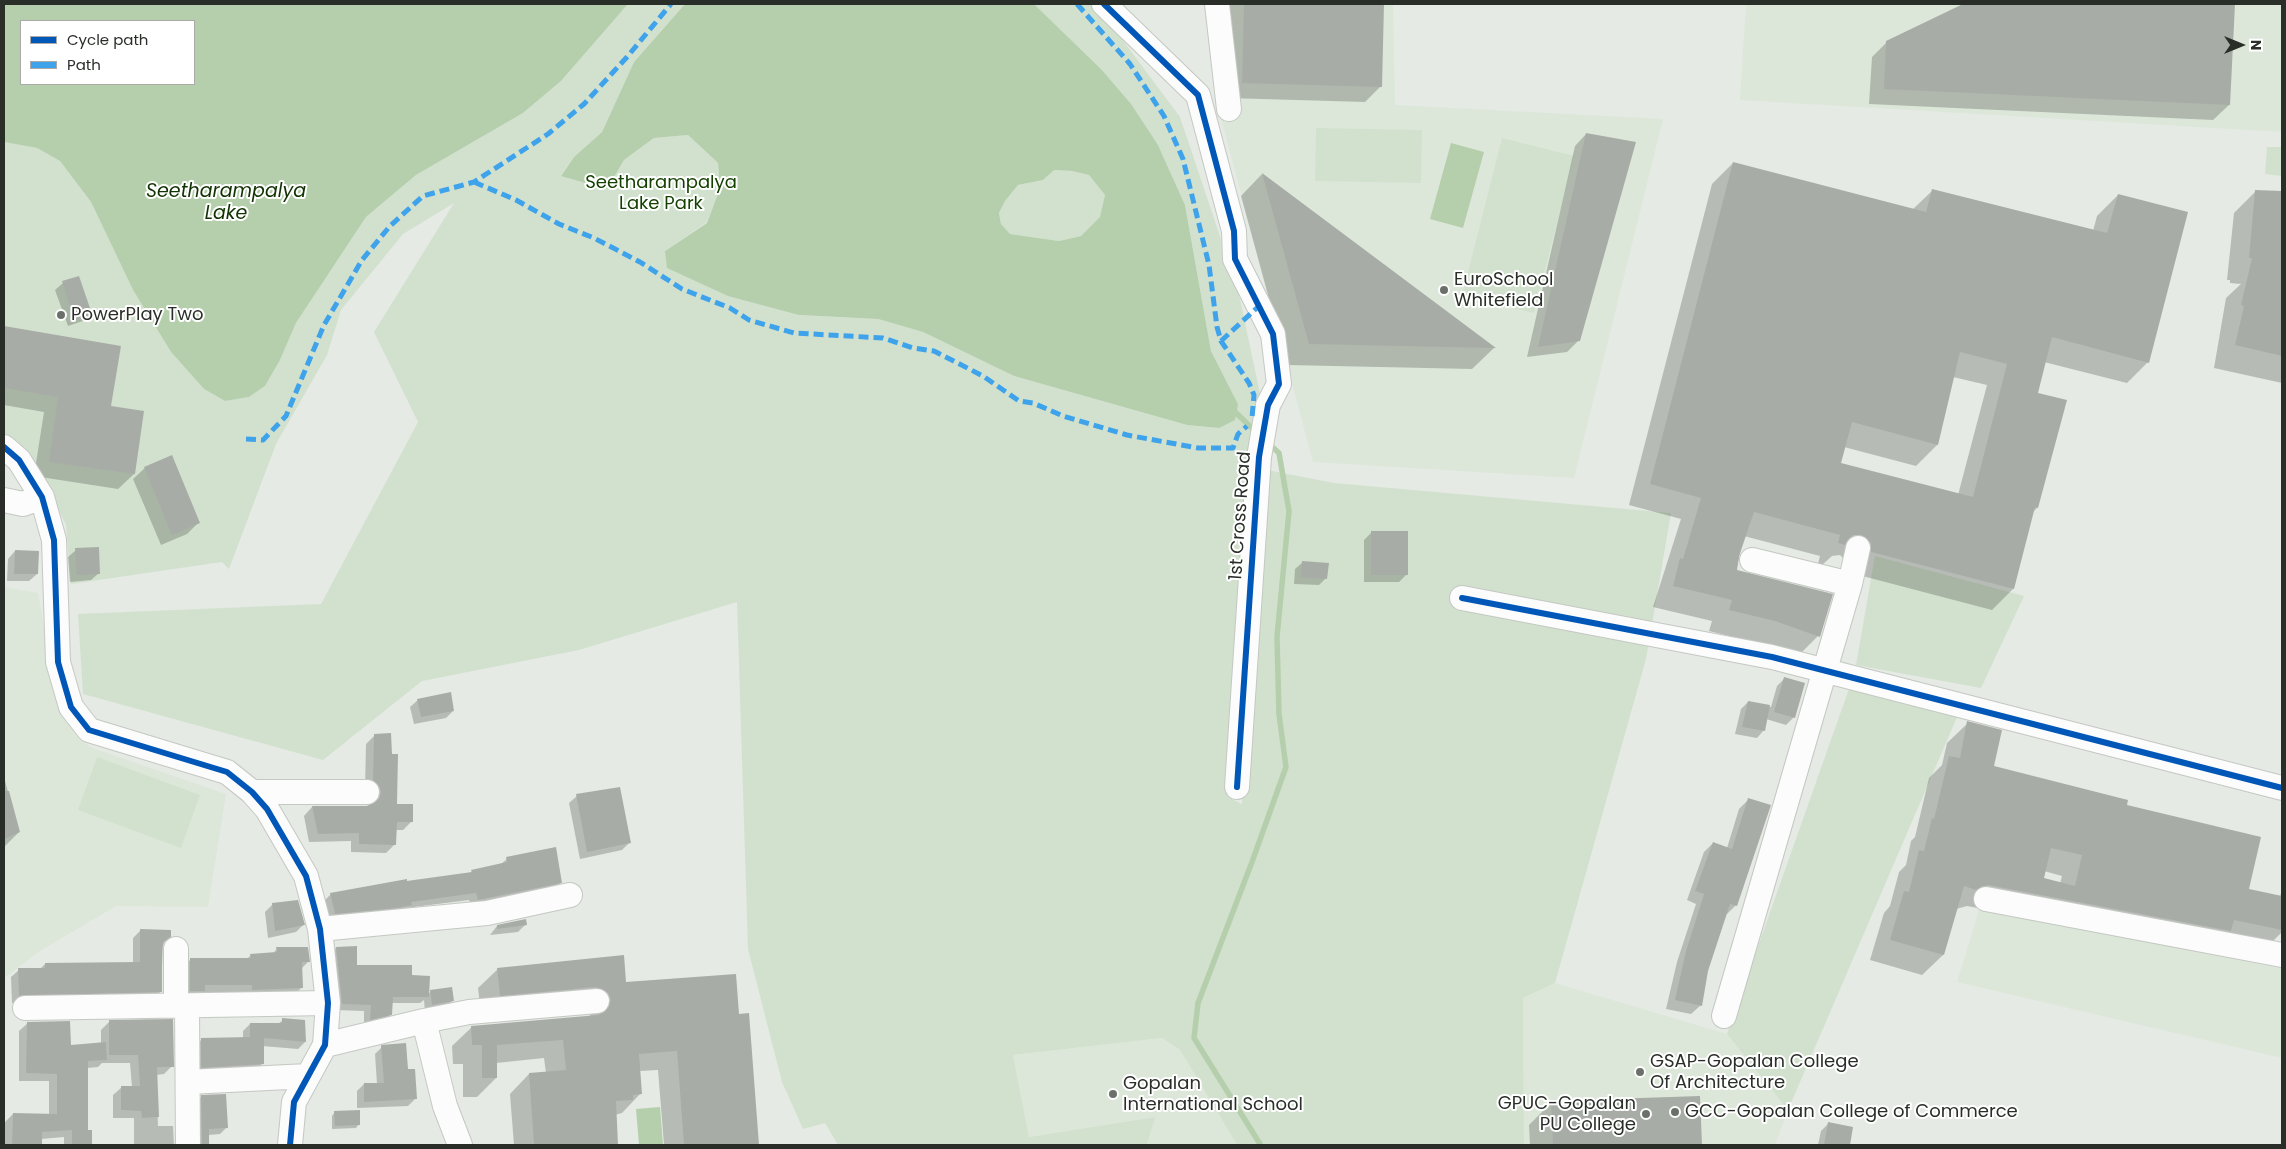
<!DOCTYPE html>
<style>
body{margin:0}
#map{position:relative;width:2286px;height:1149px;overflow:hidden;background:#e5eae4;font-family:Poppins,sans-serif}
canvas{display:block}
.frame{position:absolute;inset:0;border:5px solid #2a2e29;pointer-events:none}
.legend{position:absolute;left:20px;top:20px;width:175px;height:65px;box-sizing:border-box;background:#fff;border:1px solid #aaaba9;margin:0;padding:6px 9px;list-style:none;font-size:15px;color:#2a2e29}
.legend li{display:flex;align-items:center;gap:10px;height:25px}
.legend b{width:25px;border:1px solid #aaaba9}
.north{position:absolute;left:2216px;top:20px;width:50px;height:50px;-webkit-text-stroke:4px #fff;paint-order:stroke;rotate:90deg;font-size:14px;font-weight:700;line-height:20px;text-align:center;color:#2a2e29}
.north::after{content:'';display:block;margin:auto;width:18px;height:22px;background:#2a2e29;clip-path:polygon(50% 0,100% 100%,50% 72%,0 100%)}
</style>
<div id="map">
<canvas width="2286" height="1149"></canvas>
<div class="frame"></div>
<ul class="legend">
<li><b style="height:6px;background:#0057b8"></b>Cycle path</li>
<li><b style="height:6px;background:#3ea3eb"></b>Path</li>
</ul>
<div class="north">N</div>
</div>
<script>
const context = document.querySelector('canvas').getContext('2d');
context.lineJoin = 'round';
function paint(path, color) {
  context.fillStyle = color;
  context.fill(path, 'evenodd');
}
function toPath(rows) {
  const path = new Path2D();
  for (const r of rows) {
    path.moveTo(r[0], r[1]);
    for (let i = 2; i < r.length; i += 2) path.lineTo(r[i], r[i + 1]);
  }
  return path;
}
function trace(path, color, width, dash) {
  context.strokeStyle = color;
  context.lineWidth = width;
  context.lineCap = dash ? 'butt' : 'round';
  context.setLineDash(dash || []);
  context.stroke(path);
}
function write(font, color, halo, rows, align = 'center') {
  context.font = font + ' Poppins,sans-serif';
  context.lineWidth = 4;
  context.setLineDash([]);
  context.textBaseline = 'middle';
  context.strokeStyle = halo;
  context.fillStyle = color;
  for (const [text, x, y, turn = 0] of rows) {
    context.save();
    context.translate(x, y);
    context.rotate((+turn || 0) * Math.PI / 180);
    context.textAlign = isNaN(turn) ? turn : align;
    if (halo) context.strokeText(text, 0, 0);
    context.fillText(text, 0, 0);
    context.restore();
  }
}
paint(toPath([
 [1229,4,1393,4,1395,105,1663,119,1574,478,1313,462,1215,96,1238,97],
 [1746,4,2282,4,2282,132,1740,100],
 [4,587,38,593,53,676,68,721,76,735,90,747,226,794,208,907,116,906,40,951,4,978],
 [1980,907,2282,969,2282,1058,1957,982],
 [1555,983,1727,1034,1788,1110,1775,1145,1524,1145,1523,998],
 [1162,1038,1180,1050,1237,1145,1147,1145,1154,1117,1029,1137,1013,1055]
]), '#dce7d9');
paint(toPath([
 [628,4,685,4,634,62,602,132,574,157,561,175,607,189,624,160,654,138,688,135,718,163,720,188,707,222,665,251,799,315,878,319,923,332,1014,376,1187,425,1219,428,1238,404,1211,351,1185,205,1158,145,1101,69,1034,4,1095,4,1098,7,1180,117,1238,290,1261,398,1249,466,1232,799,1242,804,1267,470,1334,483,1671,513,1646,659,1555,983,1523,998,1524,1145,1237,1145,1180,1050,1162,1038,1013,1055,1029,1137,1155,1117,1147,1145,838,1145,825,1123,803,1129,782,1082,748,949,737,602,579,650,422,681,323,760,83,694,78,614,321,604,418,422,374,332,454,203,403,234,341,310,327,355,276,444,229,569,222,562,71,584,66,525,39,471,4,435,4,142,37,148,60,161,91,202,133,290,171,352,204,389,225,401,249,397,265,386,280,360,296,323,366,217,416,175,523,113,561,81],
 [1316,128,1422,130,1421,183,1315,181],
 [1502,138,1574,156,1534,313,1462,296],
 [2267,147,2282,147,2282,176,2265,174],
 [1053,170,1072,171,1089,175,1105,195,1101,217,1081,236,1059,241,1010,234,1001,224,999,213,1005,201,1018,185,1043,180],
 [1875,556,2024,596,1981,688,1856,665],
 [1850,686,1957,717,1788,1110,1727,1034],
 [97,757,200,795,181,848,78,810]
]), '#d2e1ce');
paint(toPath([
 [4,4,628,4,561,81,523,113,416,175,366,217,296,323,280,360,265,386,249,397,225,401,204,389,171,352,133,290,91,202,60,161,37,148,4,142],
 [21,21,194,21,194,84,21,84],
 [685,4,1034,4,1101,69,1131,104,1158,145,1185,205,1211,351,1238,404,1235,420,1219,428,1187,425,1014,376,923,332,878,319,799,315,728,296,667,268,665,251,707,223,720,188,718,163,688,135,654,138,624,160,607,189,561,176,574,157,602,132,634,62],
 [1054,170,1072,171,1089,175,1105,195,1100,217,1081,236,1059,241,1010,234,1001,224,999,213,1005,201,1018,185,1043,180],
 [1451,143,1484,152,1463,228,1430,219],
 [660,1107,663,1145,639,1145,636,1109]
]), '#b5cfad');
paint(toPath([
 [1229,4,1383,4,1381,86,1365,102,1227,98],
 [1966,4,2234,4,2229,105,2213,120,1869,104,1872,57,1887,42],
 [1586,134,1579,340,1567,352,1527,357,1575,146],
 [1733,163,1912,210,1932,191,2093,231,2097,216,2118,195,2148,362,2127,383,2044,362,2036,394,2037,508,2032,513,2013,589,1992,610,1851,573,1850,565,1840,555,1832,556,1822,565,1818,564,1820,556,1744,536,1736,571,1818,636,1797,657,1753,642,1709,631,1712,621,1653,607,1681,519,1629,505,1712,184],
 [1953,377,1987,385,1958,495,1840,464,1844,447,1916,466,1937,445],
 [1262,174,1494,348,1472,369,1287,365,1241,196],
 [2256,191,2282,193,2282,383,2214,368,2226,298,2241,284,2230,283,2230,280,2227,280,2234,213],
 [63,283,91,314,83,321,68,326,55,290],
 [4,328,120,347,109,407,134,474,118,489,34,476,44,412,4,405],
 [145,468,199,522,187,534,161,545,133,479],
 [1372,532,1406,575,1399,582,1364,582,1364,540],
 [76,550,99,573,91,580,70,582,68,557],
 [15,551,37,574,29,581,7,581,8,559],
 [1303,562,1326,578,1319,585,1294,584,1295,569],
 [1785,678,1794,717,1786,725,1766,719,1764,730,1757,738,1735,734,1741,709,1748,702,1771,707,1777,686],
 [418,700,453,711,446,718,414,724,410,707],
 [1968,723,1992,767,2125,806,2248,890,2280,897,2282,889,2282,932,2263,951,2209,952,1967,906,1956,909,1943,955,1922,975,1870,960,1884,913,1890,906,1899,872,1906,865,1911,841,1915,837,1929,778,1942,765,1947,743],
 [2044,871,2062,876,2060,884,2043,879],
 [375,735,396,805,412,821,403,830,395,830,395,844,386,853,351,852,351,841,309,842,304,816,312,807,370,806,372,802,365,789,366,744],
 [4,777,19,832,4,847],
 [577,796,630,842,622,850,580,859,569,803],
 [1748,800,1736,905,1726,915,1707,971,1701,1005,1691,1014,1666,1009,1677,962,1696,904,1687,900,1704,852,1713,843,1727,848,1739,809],
 [507,859,561,882,553,890,471,906,469,900,406,908,403,912,328,920,324,901,331,894,469,874,472,871,501,864],
 [273,904,303,925,296,932,268,938,265,912],
 [526,924,518,932,490,935,497,926],
 [141,930,163,943,161,991,154,999,12,1003,11,977,19,970,40,969,45,964,133,963,133,938],
 [336,948,356,966,411,976,428,995,431,991,452,1001,445,1008,425,1012,424,1000,420,1003,391,1003,391,1014,384,1021,364,1026,364,1011,335,1010,329,955],
 [277,949,308,962,301,969,302,987,292,997,181,1000,181,969,190,960,247,959,251,955,272,954],
 [498,969,625,984,738,1015,748,1015,757,1145,664,1145,658,1070,639,1071,641,1093,622,1113,615,1115,617,1145,514,1145,510,1094,529,1074,546,1073,544,1058,496,1063,496,1078,477,1097,463,1097,463,1064,453,1064,452,1046,472,1027,590,1017,590,1013,481,1014,478,988],
 [283,1020,305,1042,298,1049,262,1046,262,1064,255,1071,194,1074,194,1047,202,1039,243,1038,243,1031,250,1024,278,1024],
 [109,1022,172,1066,164,1074,156,1075,158,1126,173,1126,174,1145,134,1145,134,1118,113,1118,113,1095,122,1087,132,1087,130,1063,102,1063,98,1067,87,1068,87,1131,90,1131,90,1145,64,1145,64,1137,41,1139,40,1145,4,1145,4,1123,13,1114,49,1115,49,1081,19,1081,19,1031,28,1023,69,1046,101,1044,101,1030],
 [382,1047,407,1071,415,1099,408,1106,357,1108,357,1091,364,1084,377,1084,375,1054],
 [202,1096,226,1128,220,1134,208,1135,208,1145,196,1145,195,1103],
 [1699,1097,1701,1145,1530,1145,1529,1125,1552,1102],
 [335,1112,359,1124,356,1128,332,1129,332,1116],
 [1828,1124,1851,1128,1848,1145,1818,1145,1821,1131]
]), '#0003');
trace(toPath([
 [1232,409,1256,432],
 [1260,1144,1194,1038,1198,1003,1252,862,1286,767,1279,714,1277,637,1289,511,1279,453,1268,443]
]), '#b5cfad', 5.5);
paint(toPath([
 [1244,4,1384,4,1382,87,1242,83],
 [1963,4,2235,4,2230,105,1884,89,1886,41],
 [1586,133,1636,142,1580,341,1538,347],
 [1733,162,1926,212,1932,189,2107,233,2118,194,2188,212,2149,363,2052,337,2038,393,2067,400,2038,508,2035,507,2014,589,1871,552,1871,543,1861,535,1853,535,1845,545,1838,543,1840,535,1754,512,1739,556,1737,570,1833,594,1820,637,1775,621,1729,610,1732,600,1673,586,1680,558,1683,559,1701,498,1650,484],
 [1960,352,2007,364,1973,497,1841,463,1852,422,1938,445],
 [1262,173,1496,348,1309,344],
 [2255,190,2282,191,2282,356,2235,345,2244,306,2241,305,2252,258,2249,258],
 [79,276,92,314,75,320,62,281],
 [4,326,121,346,111,406,144,411,135,474,49,462,58,397,4,388],
 [172,455,200,523,172,535,144,467],
 [1371,531,1408,531,1408,575,1371,575],
 [99,547,100,574,77,575,75,548],
 [15,550,39,551,38,574,14,574],
 [1302,561,1329,563,1327,579,1301,577],
 [1784,677,1805,683,1795,718,1774,712],
 [451,692,454,711,421,717,417,699],
 [1748,701,1770,705,1765,731,1742,727],
 [1967,721,2002,730,1994,766,2128,800,2127,805,2261,837,2249,889,2282,896,2282,930,2234,920,2231,931,1988,885,1976,890,1964,886,1944,955,1890,940,1904,891,1909,892,1919,850,1924,851,1932,818,1934,819,1949,756,1960,758],
 [2051,848,2082,855,2075,886,2044,878],
 [391,733,392,754,398,754,397,804,413,804,413,822,397,822,396,845,359,844,359,833,318,834,312,806,367,806,379,799,381,792,379,786,373,780,374,734],
 [620,787,631,843,587,852,576,794],
 [4,791,9,791,20,832,4,839],
 [1748,798,1771,805,1737,906,1730,904,1708,971,1702,1006,1675,1000,1686,951,1704,894,1695,891,1713,842,1732,849],
 [556,847,562,883,478,900,476,893,411,902,412,905,397,908,335,914,330,893,407,879,407,881,472,872,471,870,507,862,506,857],
 [298,900,305,925,275,931,272,903],
 [526,919,527,925,497,929,497,925],
 [140,929,171,930,171,937,164,942,162,949,162,992,19,996,18,968,45,968,45,963,140,962],
 [357,946,357,965,412,965,412,975,430,976,429,997,393,997,392,1015,370,1020,371,1005,342,1004,336,947],
 [276,947,308,947,310,962,302,962,303,988,252,990,252,985,205,985,205,991,190,991,190,958,251,958,250,954,277,952],
 [624,955,626,982,736,974,739,1014,749,1013,759,1145,684,1145,677,1051,639,1054,642,1094,633,1095,633,1100,616,1101,618,1145,534,1145,529,1073,566,1070,563,1040,497,1045,497,1078,482,1078,482,1045,472,1045,471,1026,598,1015,605,1012,611,1000,608,993,596,987,500,996,497,968],
 [452,987,454,1001,432,1005,430,990],
 [282,1018,305,1020,306,1042,264,1038,264,1064,201,1068,201,1038,250,1037,250,1023,282,1023],
 [173,1019,174,1067,157,1067,159,1117,142,1118,141,1111,121,1110,121,1086,140,1086,138,1055,109,1055,109,1020],
 [70,1021,71,1045,106,1042,107,1060,88,1061,88,1130,92,1130,92,1145,72,1145,72,1130,42,1132,42,1145,12,1145,13,1113,57,1114,57,1074,26,1073,27,1022],
 [406,1043,408,1069,415,1069,417,1099,364,1102,364,1083,384,1083,381,1045],
 [226,1094,228,1128,209,1129,209,1145,202,1145,201,1095],
 [1700,1096,1702,1145,1553,1145,1551,1101],
 [360,1110,360,1125,335,1126,334,1111],
 [1828,1122,1853,1127,1850,1145,1824,1145]
]), '#a8aca6');
const minor = toPath([
 [1104,4,1198,95,1234,231,1235,259,1273,334,1279,384,1268,405,1259,457,1237,787],
 [1217,4,1229,109],
 [4,447,19,460,42,497,54,540,58,662,71,707,89,730,227,772,252,792,267,809,306,876,320,929,328,1003,325,1045,294,1102,290,1145],
 [4,500,23,504,42,497],
 [1850,584,1858,548],
 [1462,598,1772,657,2282,788],
 [252,792,367,792],
 [1986,899,2282,955],
 [320,929,487,913,570,895],
 [176,949,176,1006],
 [187,1006,188,1145],
 [25,1008,328,1003],
 [1724,1016,1850,584,1752,560],
 [424,1021,445,1106,460,1145],
 [325,1045,424,1021,469,1012,597,1001],
 [188,1082,308,1076]
]);
trace(minor, '#c4c8c2', 26);
trace(minor, '#fbfcfb', 24);
trace(toPath([
 [1077,4,1130,64,1164,116,1183,159,1209,265,1217,327,1221,341,1249,383,1254,395,1252,418],
 [474,182,516,200,559,224,594,238,640,262,682,289,730,308,749,320,794,333,883,338,913,348,934,351,983,376,1019,401,1033,403,1063,416,1127,435,1198,448,1233,448,1238,434,1247,426],
 [1221,341,1259,306],
 [246,439,263,440,286,416,324,325,362,260,390,226,423,196,474,182,548,134,584,104,627,57,671,4]
]), '#3ea3eb', 5, [10, 5]);
trace(toPath([
 [1104,4,1198,95,1234,231,1235,259,1273,334,1279,384,1268,405,1259,457,1237,787],
 [4,447,19,460,42,497,54,540,58,662,71,707,89,730,227,772,252,792,267,809,306,876,320,929,328,1003,325,1045,294,1102,290,1145],
 [1462,598,1772,657,2282,788]
]), '#0057b8', 6);
for (const [x, y, r, color] of [
 [1444,290,5,"#6b706a"],
 [61,315,5,"#6b706a"],
 [1640,1072,5,"#6b706a"],
 [1113,1094,5,"#6b706a"],
 [1675,1112,5,"#6b706a"],
 [1646,1114,5,"#6b706a"]
]) {
  const dot = new Path2D();
  dot.arc(x, y, r, 0, 2 * Math.PI);
  context.fillStyle = color;
  context.fill(dot);
  trace(dot, '#fff', 2);
}
write('18px', '#144100', '#fff', [
 ["Seetharampalya",661,183],
 ["Lake Park",661,204]
]);
write('18px', '#2a2e29', '#fff', [
 ["EuroSchool",1454,280],
 ["Whitefield",1454,301],
 ["PowerPlay Two",71,315],
 ["GSAP-Gopalan College",1650,1062],
 ["Of Architecture",1650,1083],
 ["Gopalan",1123,1084],
 ["International School",1123,1105],
 ["GPUC-Gopalan",1636,1104,"right"],
 ["PU College",1636,1125,"right"],
 ["GCC-Gopalan College of Commerce",1685,1112]
], 'left');
write('18px', '#2a2e29', '#fff', [
 ["1st Cross Road",1241,516,-86]
]);
write('italic 19px', '#113202', '#fff', [
 ["Seetharampalya",226,192],
 ["Lake",226,214]
]);
</script>
